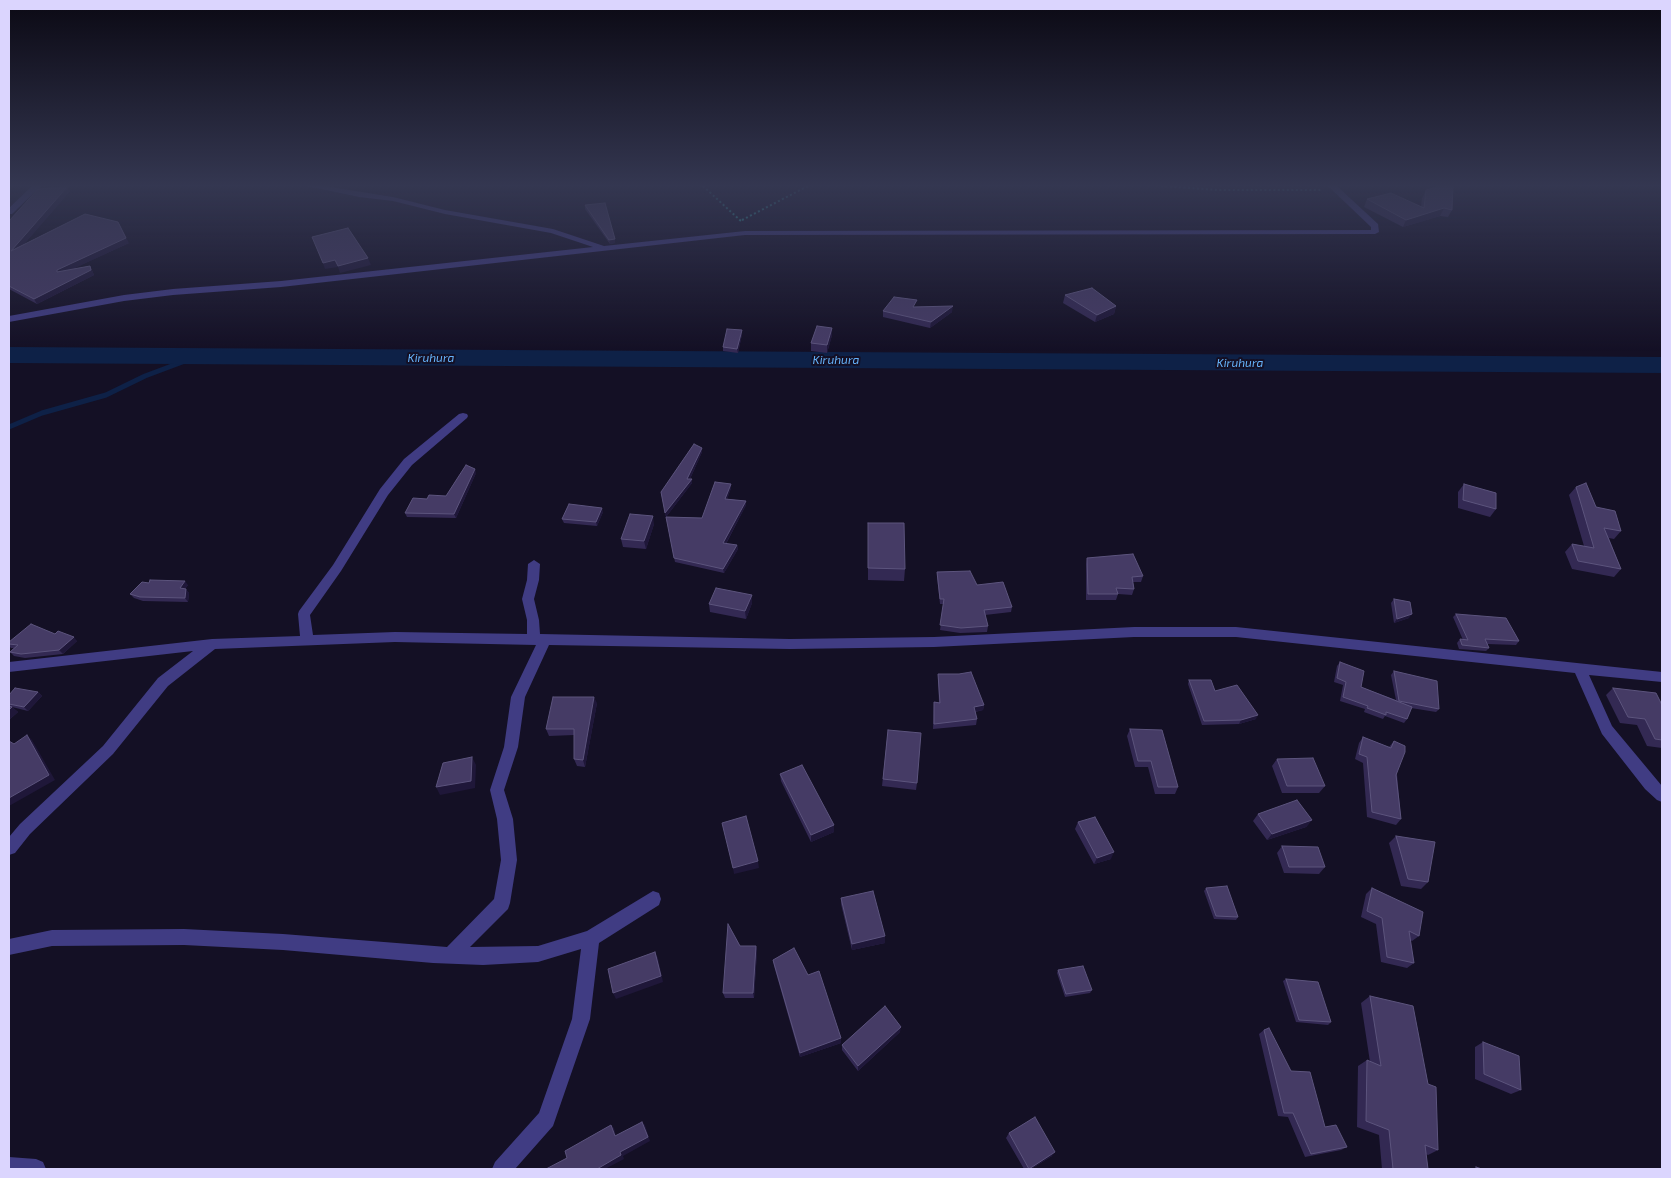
<!DOCTYPE html>
<style>
body{margin:0}
#map{position:relative;width:1671px;height:1178px;overflow:hidden;background:#141025;font-family:"Exo 2",sans-serif}
canvas{display:block}
.frame{position:absolute;inset:0;border:10px solid #dbd5fe;pointer-events:none}
</style>
<div id="map">
<canvas width="1671" height="1178"></canvas>
<div class="frame"></div>
</div>
<script>
const context = document.querySelector('canvas').getContext('2d');
context.lineJoin = 'round';
function toPath(rows) {
  const path = new Path2D();
  for (const r of rows) {
    path.moveTo(r[0], r[1]);
    for (let i = 2; i < r.length; i += 2) path.lineTo(r[i], r[i + 1]);
  }
  return path;
}
function trace(path, color, width, dash) {
  context.strokeStyle = color;
  context.lineWidth = width;
  context.lineCap = dash ? 'butt' : 'round';
  context.setLineDash(dash || []);
  context.stroke(path);
}
function paint(path, color) {
  context.fillStyle = color;
  context.fill(path, 'evenodd');
}
function write(font, color, halo, rows, align = 'center') {
  context.font = font + ' "Exo 2",sans-serif';
  context.lineWidth = 4;
  context.setLineDash([]);
  context.textBaseline = 'middle';
  context.strokeStyle = halo;
  context.fillStyle = color;
  for (const [text, x, y, turn = 0] of rows) {
    context.save();
    context.translate(x, y);
    context.rotate((+turn || 0) * Math.PI / 180);
    context.textAlign = isNaN(turn) ? turn : align;
    if (halo) context.strokeText(text, 0, 0);
    context.fillText(text, 0, 0);
    context.restore();
  }
}
trace(toPath([
 [9,427,42,413,106,395,145,376,201,355]
]), '#0e2147', 5);
paint(toPath([
 [9,347,1662,357,1662,373,9,363,9,347]
]), '#0e2147');
trace(toPath([
 [703,186,742,222],
 [1161,186,1219,190,1321,190],
 [742,220,808,186]
]), '#33b4b0', 2, [2, 2.5]);
paint(toPath([
 [32,186,41,186,12,214,9,214,9,208,32,186],
 [307,186,324,186,393,197,445,210,553,229,604,246,745,231,1371,230,1371,227,1328,186,1337,186,1378,224,1379,232,1375,234,745,235,281,287,173,295,124,301,9,322,9,316,124,295,173,289,281,281,593,247,551,233,445,214,393,201,359,197,307,186],
 [463,413,467,414,468,416,467,418,412,465,388,495,341,571,310,615,313,635,395,632,527,634,527,620,522,599,527,580,528,564,534,560,540,564,539,580,534,599,539,620,540,634,790,639,934,637,1134,627,1236,627,1662,672,1662,682,1589,675,1612,726,1662,786,1662,802,1657,800,1645,789,1602,734,1575,673,1236,637,1134,637,934,647,790,649,549,645,525,697,518,747,504,790,513,819,517,860,510,903,508,909,470,947,538,946,587,931,653,891,659,893,661,899,659,905,599,943,590,1019,553,1126,515,1169,492,1169,495,1162,539,1113,572,1019,581,949,538,962,483,965,433,963,283,950,184,945,52,946,9,955,9,939,52,930,184,929,283,934,447,947,494,899,501,860,497,819,490,790,504,747,511,697,536,645,395,642,215,649,168,686,113,754,30,834,15,853,9,855,9,837,20,824,103,746,158,678,193,651,9,672,9,662,212,639,300,636,298,614,299,611,333,565,380,489,404,459,459,414,463,413],
 [9,1157,36,1159,43,1162,46,1169,9,1169,9,1157]
]), '#403c83');
paint(toPath([
 [1426,190,1452,210,1448,217,1440,216,1403,227,1364,207,1367,199,1421,207,1422,198],
 [70,191,24,244,129,243,72,269,90,266,94,275,37,304,9,289,9,221],
 [585,205,615,243,610,244,585,209],
 [1065,295,1116,306,1114,314,1095,322,1063,303],
 [916,307,952,312,930,328,883,317,883,311],
 [832,328,832,335,827,353,811,351,811,343],
 [742,330,742,334,738,353,723,351,723,347],
 [702,448,702,452,690,479,692,479,692,483,666,517,702,518,731,488,727,499,746,501,746,505,726,544,737,545,738,549,724,573,675,562,661,492],
 [476,473,456,518,407,517,405,513,427,499,446,496],
 [1464,484,1496,509,1490,517,1458,508,1458,492],
 [1576,487,1621,531,1614,539,1609,538,1621,569,1614,577,1572,569,1565,552,1572,544,1584,546,1569,495],
 [603,512,597,526,564,523,562,519],
 [654,524,646,549,623,547,621,539],
 [868,535,905,569,904,581,868,580],
 [1087,558,1143,576,1141,582,1133,582,1134,589,1132,595,1118,594,1116,600,1086,600,1086,564],
 [937,572,1012,607,1011,612,985,615,988,626,987,632,960,633,940,630,944,604,940,604,937,577],
 [149,583,188,585,185,589,189,593,188,602,143,601,134,598,130,594],
 [1394,599,1409,618,1394,623,1391,603],
 [752,603,746,619,710,612,709,604],
 [1456,614,1519,641,1516,645,1487,644,1489,648,1486,651,1459,649,1457,643,1460,639,1463,640,1453,617],
 [55,634,77,641,63,654,25,658,14,656,10,652,14,648,11,648,9,646,9,642],
 [1340,662,1361,687,1396,700,1391,675,1394,671,1439,709,1436,712,1411,708,1407,719,1404,723,1385,716,1383,719,1364,712,1365,709,1340,701,1343,685,1334,682,1337,666],
 [938,674,984,705,983,710,975,712,977,719,976,725,933,729,934,702,939,703,938,679],
 [1189,680,1215,691,1256,719,1239,724,1202,725,1188,684],
 [1613,688,1662,705,1662,748,1647,746,1637,725,1620,723,1606,695],
 [38,692,42,696,28,711,12,707,18,712,9,720,9,695],
 [597,703,585,767,577,766,574,759,574,735,549,736,546,729],
 [1130,729,1178,787,1175,794,1155,794,1148,767,1135,767,1127,736],
 [888,730,917,783,916,790,882,786],
 [1363,737,1389,747,1394,741,1401,819,1396,825,1367,817,1363,763,1355,759,1359,743],
 [1277,759,1325,786,1319,793,1282,793,1272,766],
 [780,774,834,825,834,832,811,842,781,781],
 [1258,814,1312,820,1306,827,1267,840,1253,821],
 [1078,822,1111,859,1094,864,1075,829],
 [1396,836,1428,882,1421,889,1401,886,1389,843],
 [1282,846,1325,867,1319,874,1284,873,1277,853],
 [1206,888,1238,917,1236,920,1214,919,1204,891],
 [1372,888,1419,936,1412,941,1410,940,1414,963,1407,968,1381,962,1376,924,1361,917,1366,894],
 [841,898,885,943,852,950,841,904],
 [740,946,756,946,757,951,754,998,725,998,723,993],
 [773,960,841,1043,800,1057,774,966],
 [1058,970,1092,990,1090,993,1065,997,1057,973],
 [1286,979,1331,1022,1328,1025,1296,1022,1283,981],
 [1370,996,1438,1150,1428,1155,1426,1154,1428,1169,1382,1169,1379,1135,1357,1127,1358,1066,1367,1060,1370,1062,1361,1003],
 [1264,1030,1291,1071,1325,1127,1347,1147,1341,1150,1305,1157,1288,1117,1278,1116,1259,1034],
 [900,1032,858,1071,842,1050,842,1045],
 [1483,1042,1521,1090,1511,1094,1475,1079,1475,1047],
 [1009,1133,1052,1156,1031,1169,1024,1169,1006,1138]
]), '#332953');
paint(toPath([
 [67,187,70,191,14,256,11,251],
 [1444,208,1440,216,1403,227,1406,220],
 [118,222,129,243,60,275,57,272,57,270],
 [615,239,615,243,610,244,609,240],
 [368,258,371,265,340,273,338,267,325,269,323,263,335,260],
 [90,266,94,275,37,304,34,299],
 [953,306,952,312,930,328,931,322],
 [1116,306,1114,314,1095,322,1097,315],
 [832,328,832,335,827,353,827,345],
 [742,330,742,334,738,353,737,349],
 [702,448,702,452,688,483,687,479],
 [475,469,476,473,456,518,454,514],
 [692,479,692,483,666,517,665,513],
 [731,484,731,488,726,503,725,499],
 [746,501,746,505,724,547,723,543],
 [602,508,603,512,597,526,596,522],
 [653,516,654,524,646,549,644,541],
 [737,545,738,549,724,573,723,569],
 [185,581,188,585,183,592,180,588],
 [186,589,189,593,188,602,185,598],
 [752,595,752,603,746,619,745,611],
 [1412,614,1409,618,1394,623,1397,619],
 [74,637,77,641,63,654,59,650],
 [38,692,42,696,28,711,24,707],
 [594,697,597,703,585,767,583,760],
 [984,705,983,710,973,712,974,707],
 [12,707,18,712,9,720,9,710],
 [1258,715,1256,719,1239,724,1241,720],
 [27,735,32,740,55,780,9,806,9,798],
 [472,757,476,765,475,788,440,795,436,787],
 [1312,820,1306,827,1267,840,1272,834],
 [834,825,834,832,811,842,811,835],
 [1114,852,1111,859,1094,864,1097,858],
 [758,861,759,868,734,874,733,868],
 [885,936,885,943,852,950,852,944],
 [756,946,757,951,754,998,753,993],
 [655,952,658,958,663,982,616,999,613,993],
 [901,1027,900,1032,858,1071,858,1066],
 [841,1038,841,1043,800,1057,800,1053],
 [642,1122,645,1125,650,1141,623,1156,624,1159,605,1169,597,1169,620,1152],
 [611,1125,614,1128,617,1140,615,1136],
 [1055,1152,1052,1156,1031,1169,1029,1169]
]), '#1f1739');
const building = toPath([
 [1440,186,1453,186,1452,210,1444,208,1406,220,1367,199,1391,193,1424,208,1426,190,1440,186],
 [67,187,11,251,85,214,118,222,126,238,57,270,57,272,90,266,91,270,34,299,9,286,9,221,38,189,67,187],
 [605,203,615,239,609,240,585,205,605,203],
 [348,228,368,258,338,266,335,260,323,263,312,237,348,228],
 [1092,288,1116,306,1097,315,1065,295,1092,288],
 [894,297,917,300,913,307,953,306,931,322,883,311,894,297],
 [817,326,832,328,827,345,811,343,817,326],
 [727,329,742,330,737,349,723,347,727,329],
 [694,444,702,448,687,479,692,479,665,513,661,492,694,444],
 [466,465,475,469,454,514,405,513,413,498,427,499,429,495,446,496,466,465],
 [715,482,731,484,725,499,746,501,723,543,737,545,723,569,674,558,666,517,702,518,715,482],
 [1586,483,1596,507,1615,511,1621,531,1604,528,1621,569,1578,561,1572,544,1594,548,1576,487,1586,483],
 [1464,484,1496,493,1496,509,1463,500,1464,484],
 [569,504,602,508,596,522,562,519,569,504],
 [630,514,653,516,644,541,621,539,630,514],
 [868,523,904,523,905,569,868,568,868,523],
 [1133,554,1143,576,1132,577,1134,589,1116,588,1118,594,1088,594,1087,558,1133,554],
 [970,571,977,585,1003,582,1012,607,984,610,988,626,961,628,940,625,944,599,940,599,937,572,970,571],
 [150,580,185,581,180,588,186,589,185,598,140,597,130,594,142,582,149,583,150,580],
 [716,588,752,595,745,611,709,604,716,588],
 [1394,599,1410,602,1412,614,1397,619,1394,599],
 [1456,614,1506,618,1519,641,1485,639,1489,648,1462,645,1460,639,1468,640,1456,614],
 [31,624,55,634,58,631,74,637,59,650,21,654,10,652,18,645,9,644,9,642,31,624],
 [1340,662,1364,671,1361,687,1412,707,1407,719,1386,712,1386,715,1367,708,1368,706,1343,697,1346,682,1337,678,1340,662],
 [1394,671,1437,681,1439,709,1399,701,1394,671],
 [971,672,984,705,974,707,977,719,934,724,934,702,940,703,938,674,959,674,971,672],
 [1189,680,1211,680,1215,691,1237,685,1258,715,1241,720,1204,721,1189,680],
 [15,688,38,692,24,707,9,704,9,695,15,688],
 [1613,688,1656,693,1662,705,1662,740,1655,739,1645,719,1628,717,1613,688],
 [553,697,594,697,583,760,574,759,574,729,546,729,553,697],
 [9,706,12,707,9,710,9,706],
 [1130,729,1162,730,1178,787,1158,787,1151,761,1138,761,1130,729],
 [888,730,921,733,917,783,883,779,888,730],
 [27,735,49,775,9,798,9,741,14,744,27,735],
 [1363,737,1391,748,1394,741,1405,746,1405,752,1396,775,1401,819,1372,812,1367,757,1359,754,1363,737],
 [472,757,471,781,436,787,443,763,472,757],
 [1313,758,1325,786,1287,786,1277,759,1313,758],
 [802,765,834,825,811,835,780,774,802,765],
 [1297,800,1312,820,1272,834,1258,814,1297,800],
 [746,816,758,861,733,868,722,823,746,816],
 [1095,817,1114,852,1097,858,1078,822,1095,817],
 [1396,836,1435,842,1428,882,1408,879,1396,836],
 [1282,846,1318,847,1325,867,1289,867,1282,846],
 [1227,886,1238,917,1216,916,1206,888,1227,886],
 [1372,888,1423,912,1419,936,1409,931,1414,963,1387,957,1382,918,1367,911,1372,888],
 [873,891,885,936,852,944,841,898,873,891],
 [728,924,740,946,756,946,753,993,723,993,728,924],
 [794,948,808,975,819,971,841,1038,800,1053,773,960,794,948],
 [655,952,661,976,613,993,608,969,655,952],
 [1083,966,1092,990,1066,994,1058,970,1083,966],
 [1286,979,1318,982,1331,1022,1299,1020,1286,979],
 [1370,996,1413,1006,1428,1084,1436,1087,1438,1150,1425,1145,1428,1169,1393,1169,1389,1130,1366,1121,1367,1060,1381,1066,1370,996],
 [885,1006,901,1027,858,1066,842,1045,885,1006],
 [1269,1028,1291,1071,1310,1072,1325,1127,1336,1125,1347,1147,1311,1154,1293,1113,1284,1113,1264,1030,1269,1028],
 [1483,1042,1519,1056,1521,1090,1484,1074,1483,1042],
 [1035,1117,1055,1152,1029,1169,1009,1133,1035,1117],
 [642,1122,648,1137,620,1152,621,1155,597,1169,546,1169,567,1158,565,1151,611,1125,615,1136,642,1122],
 [1476,1167,1482,1169,1476,1169,1476,1167]
]);
paint(building, '#453b65');
trace(building, '#5c547d', 1);
const sky = context.createLinearGradient(0, 0, 0, 351);
sky.addColorStop(0, '#0b0914');
sky.addColorStop(0.53, '#343751');
sky.addColorStop(1, '#34375100');
context.fillStyle = sky;
context.fillRect(0, 0, 1671, 351);
write('italic 12px', '#66b3fb', '#141025', [
 ["Kiruhura",431,358],
 ["Kiruhura",836,360],
 ["Kiruhura",1240,363]
]);
</script>
